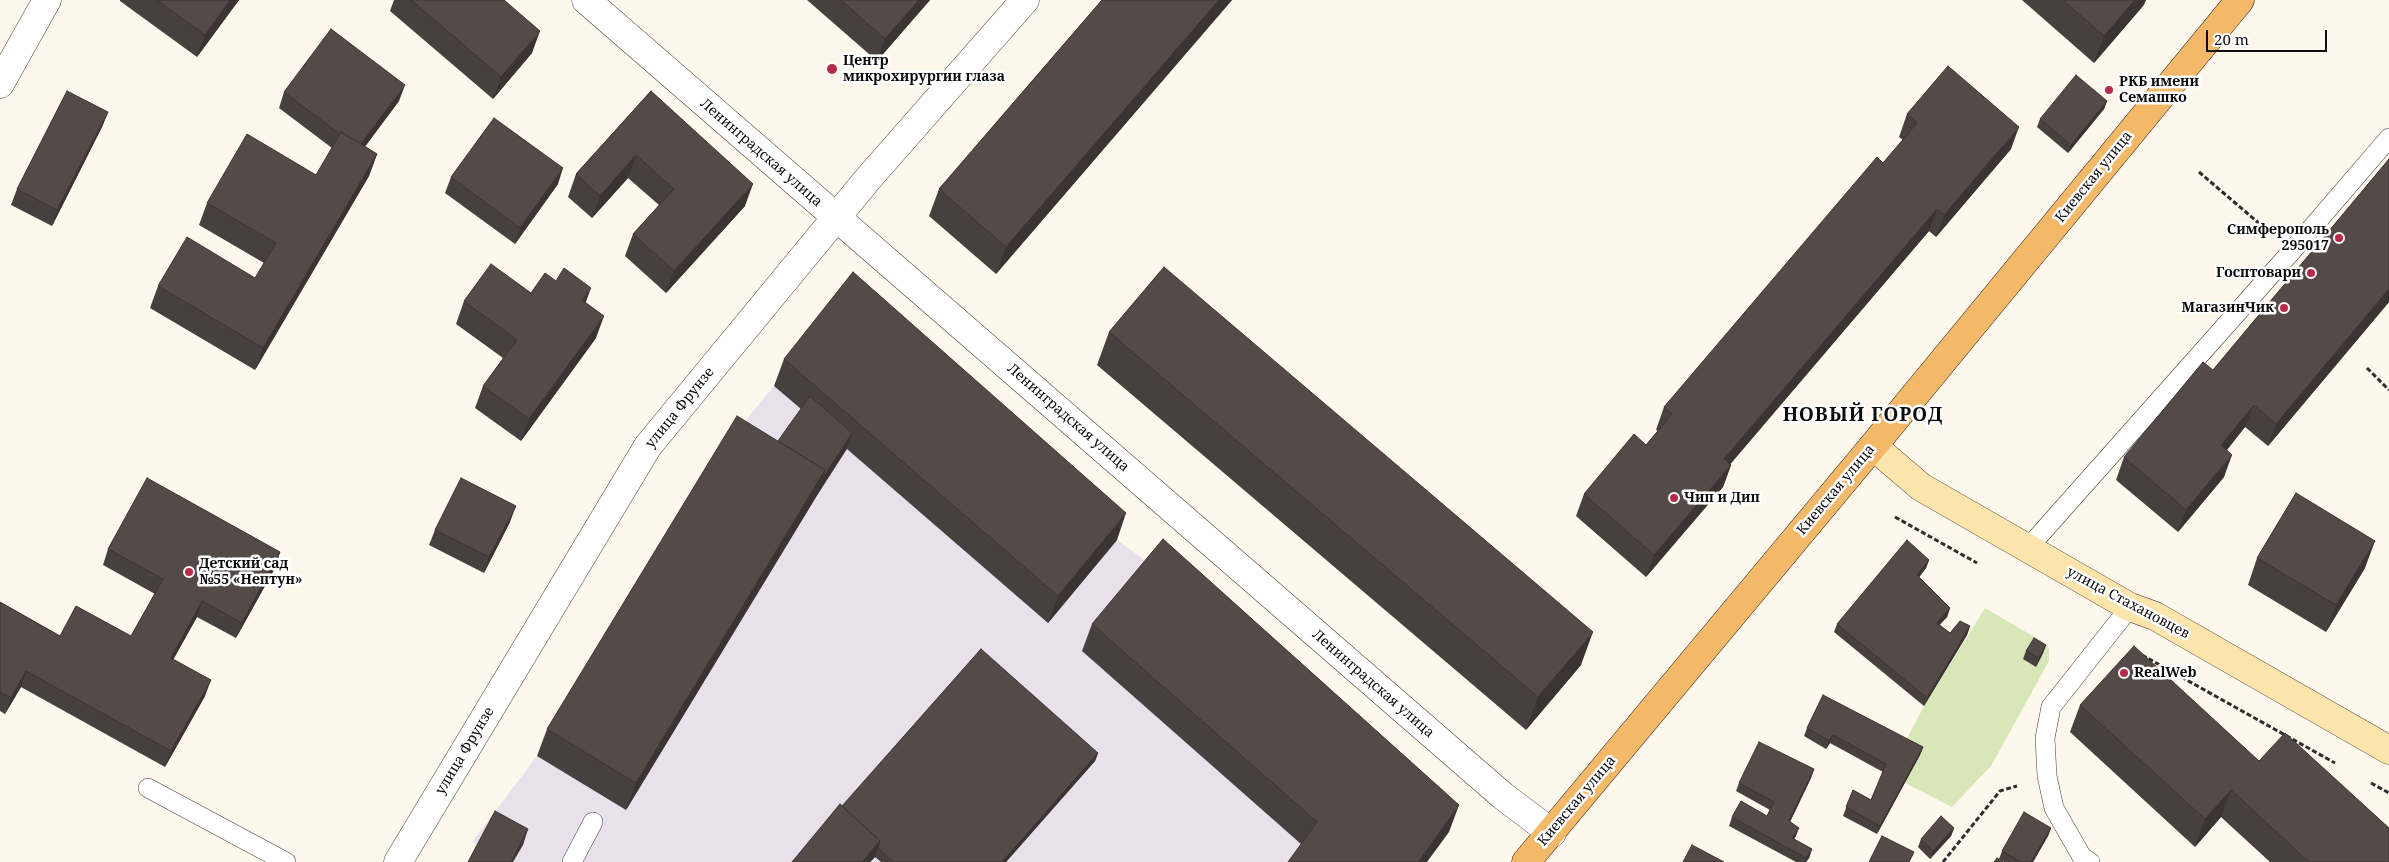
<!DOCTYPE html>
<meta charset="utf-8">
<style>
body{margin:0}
#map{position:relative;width:2389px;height:862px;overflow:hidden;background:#fef7ec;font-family:"Noto Serif",serif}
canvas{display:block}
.scale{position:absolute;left:2206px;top:30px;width:121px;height:22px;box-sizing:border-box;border:2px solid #0c0c0c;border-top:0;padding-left:6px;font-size:15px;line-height:18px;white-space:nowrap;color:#0c0c0c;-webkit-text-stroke:4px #fff;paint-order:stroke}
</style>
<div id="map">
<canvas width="2389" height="862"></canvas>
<div class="scale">20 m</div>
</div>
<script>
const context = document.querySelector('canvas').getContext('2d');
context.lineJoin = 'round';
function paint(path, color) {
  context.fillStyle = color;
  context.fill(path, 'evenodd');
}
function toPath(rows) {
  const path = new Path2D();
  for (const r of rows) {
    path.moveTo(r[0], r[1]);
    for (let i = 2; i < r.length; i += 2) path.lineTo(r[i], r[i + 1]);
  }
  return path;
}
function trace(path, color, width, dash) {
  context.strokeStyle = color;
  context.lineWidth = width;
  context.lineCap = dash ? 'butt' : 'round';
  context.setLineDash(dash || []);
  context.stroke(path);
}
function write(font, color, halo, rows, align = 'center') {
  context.font = font + ' "Noto Serif",serif';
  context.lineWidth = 5;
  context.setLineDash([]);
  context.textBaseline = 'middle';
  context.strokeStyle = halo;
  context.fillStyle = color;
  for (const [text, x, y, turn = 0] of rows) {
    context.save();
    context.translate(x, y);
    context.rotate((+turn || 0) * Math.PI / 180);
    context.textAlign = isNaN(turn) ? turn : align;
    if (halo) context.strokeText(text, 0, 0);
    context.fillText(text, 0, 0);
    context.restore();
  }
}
paint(toPath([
 [774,386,1117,540,1153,566,1449,832,1427,862,471,862,479,847,472,842,537,756,727,443]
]), '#e8e1eb');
paint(toPath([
 [1985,608,2043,642,2049,649,2049,661,1991,766,1952,807,1905,783,1919,755,1903,746,1924,706]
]), '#d8e7b8');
const lane = toPath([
 [2028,548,2291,252,2389,138],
 [148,788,286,862],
 [572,862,593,822],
 [2090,862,2082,857,2054,808,2047,776,2045,738,2051,707,2130,607]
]);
const street = toPath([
 [586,0,1503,796,1552,833],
 [0,84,47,0],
 [398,862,648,446,867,180,1025,0]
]);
const secondary = toPath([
 [1873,446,1921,487,2130,607,2155,616,2389,750]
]);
const primary = toPath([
 [1526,862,1873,446,2240,0]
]);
trace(lane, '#3f3f3f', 20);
trace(street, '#3f3f3f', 29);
trace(secondary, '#2e2e2e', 29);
trace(primary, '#1d1d1d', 29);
trace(toPath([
 [2199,172,2268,231],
 [2367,368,2389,390],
 [1895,517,1977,563],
 [2142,655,2335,763],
 [2371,783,2389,793],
 [1943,862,2000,791,2017,786]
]), '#2e2e2e', 3, [5, 2.5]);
trace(lane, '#fff', 19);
trace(street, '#fff', 28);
trace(secondary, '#fce4aa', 28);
trace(primary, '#f3b868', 28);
paint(toPath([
 [120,0,239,0,197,57,120,1],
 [394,0,504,0,532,53,493,99,390,11],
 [807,0,930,0,877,61],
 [1102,0,1232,0,996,274,929,216,939,189],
 [2022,0,2146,0,2143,6,2094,63],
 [651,91,745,206,666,293,625,256,633,234,659,205,628,178,592,218,568,197,576,174],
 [284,92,399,101,365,146,377,154,369,176,255,370,150,308,158,286,255,278,264,263,199,225,207,203,316,175,332,148,279,108],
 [2107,101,2104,109,2068,153,2037,127,2040,119],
 [108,112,102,127,52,226,11,205,17,189],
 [1907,114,2011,149,1936,237,1929,231,1730,464,1731,465,1723,487,1646,577,1576,516,1584,494,1646,445,1658,431,1656,430,1664,407,1883,163,1903,140,1899,137],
 [2389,159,2389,302,2268,446,2245,427,2227,450,2224,477,2178,532,2116,480,2124,457,2213,370],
 [451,177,558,184,515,244,445,193],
 [531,293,586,303,596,338,521,441,475,408,483,386,503,358,456,324,464,301],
 [1109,332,1581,665,1526,730,1097,365],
 [784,359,1117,540,1048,623,847,449,816,497,626,810,537,756,547,729,778,441,801,409,774,386],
 [510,522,484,573,429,545,435,530],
 [108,549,280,552,275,568,236,638,197,617,173,660,205,696,165,767,21,687,5,714,0,711,0,602,60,636,131,636,155,594,103,565],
 [2257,558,2365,568,2326,632,2248,585],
 [1929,560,1926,568,1919,577,1950,608,1947,617,1939,625,1950,633,1970,626,1967,635,1924,706,1834,632,1837,624],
 [1092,624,1449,832,1301,844,1082,651],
 [2046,645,2043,653,2036,667,2023,659,2026,651],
 [2080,705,2259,761,2389,862,2270,862,2221,817,2195,847,2070,732],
 [1807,728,1923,747,1920,755,1877,834,1843,816,1853,790,1871,800,1883,772,1830,743,1826,749,1804,736],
 [1098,753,1095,761,1006,862,881,862,875,857,870,862,792,862,842,806],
 [1814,769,1811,778,1790,822,1796,836,1794,839,1812,849,1809,858,1806,862,1796,862,1729,826,1732,817,1767,816,1770,810,1736,791,1739,783],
 [1954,828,1951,836,1930,859,1918,847,1921,839],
 [2051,828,2048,836,2033,862,2004,862,1999,859,2002,851]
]), '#48403f');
paint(toPath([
 [230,0,239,0,197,57,205,35],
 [919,0,930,0,877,61,885,39],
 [1219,0,1232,0,996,274,1006,247],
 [2135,0,2146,0,2143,6,2094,63,2104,36],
 [540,31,532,53,493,99,501,77],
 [405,85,399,101,353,163,358,147],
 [2107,101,2104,109,2068,153,2071,145],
 [108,112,102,127,52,226,57,210],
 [2019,127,2011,149,1936,237,1944,215],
 [377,154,369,176,255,370,263,348],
 [636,155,628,178,592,218,600,196],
 [563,168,558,184,515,244,520,228],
 [753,184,745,206,666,293,674,271],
 [1937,209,1929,231,1716,481,1724,459],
 [591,288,583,310,582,300],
 [2389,289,2389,302,2268,446,2276,424],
 [604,316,596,338,521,441,529,419],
 [2254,405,2245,427,2213,467,2221,445],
 [852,433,846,449,816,497,626,810,636,783,825,470],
 [2232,455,2224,477,2178,532,2186,510],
 [1731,465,1723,487,1646,577,1654,555],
 [516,506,510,522,484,573,489,557],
 [1126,513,1117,540,1048,623,1058,596],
 [2375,541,2365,568,2326,632,2336,605],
 [280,552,275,568,236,638,242,623],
 [1929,560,1926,568,1914,584,1917,575],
 [202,601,197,617,165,674,171,658],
 [1950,608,1947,617,1934,631,1937,623],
 [1970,626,1967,635,1924,706,1927,698],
 [1593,632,1581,665,1526,730,1538,697],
 [2046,645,2043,653,2036,667,2039,658],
 [26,671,21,687,5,714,11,698],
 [211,680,205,696,165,767,171,751],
 [1833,735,1830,743,1826,749,1829,741],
 [1923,747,1920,755,1877,834,1880,826],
 [1098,753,1095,761,1006,862,1002,862],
 [1814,769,1811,778,1786,830,1789,821],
 [2231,790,2221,817,2195,847,2205,819],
 [1459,805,1449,832,1427,862,1418,862],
 [1799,828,1796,836,1789,847,1792,838],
 [1954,828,1951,836,1930,859,1933,851],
 [2051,828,2048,836,2033,862,2031,862],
 [528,829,523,845,513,862,511,862],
 [880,841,875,857,870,862,862,862],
 [1812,849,1809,858,1806,862,1805,862,1806,858]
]), '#3b3433');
const building = toPath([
 [157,0,230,0,205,35,157,0],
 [411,0,504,0,540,31,501,77,411,0],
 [841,0,919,0,885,39,841,0],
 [1102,0,1219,0,1006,247,939,189,1102,0],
 [2063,0,2135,0,2104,36,2063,0],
 [331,29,405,85,361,144,341,132,340,134,284,92,331,29],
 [1948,66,2019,127,1944,215,1937,209,1724,459,1731,465,1654,555,1584,494,1634,434,1646,445,1672,414,1664,407,1877,157,1883,163,1917,123,1907,114,1948,66],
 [2076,75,2107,101,2071,145,2040,119,2076,75],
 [67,91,108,112,57,210,17,189,67,91],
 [651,91,753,184,674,271,633,234,674,189,636,155,600,196,576,174,651,91],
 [494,118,563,168,520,228,451,177,494,118],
 [341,132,377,154,263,348,158,286,187,237,255,278,276,243,207,203,247,134,316,175,341,132],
 [2389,159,2389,289,2276,424,2254,405,2221,445,2232,455,2186,510,2124,457,2203,362,2213,370,2389,159],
 [491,264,531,293,545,273,556,281,564,268,591,288,582,300,604,316,529,419,483,386,517,340,464,301,491,264],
 [1164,267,1593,632,1538,697,1109,332,1164,267],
 [853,272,1126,513,1058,596,784,359,853,272],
 [810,396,852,433,821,481,825,470,778,441,810,396],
 [737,416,825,470,636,783,547,729,737,416],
 [147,478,280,552,242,623,202,601,171,658,211,680,171,751,26,671,11,698,0,692,0,602,60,636,76,606,131,636,163,579,108,549,147,478],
 [461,478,516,506,489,557,435,530,461,478],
 [2296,493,2375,541,2336,605,2257,558,2296,493],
 [1163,539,1459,805,1418,862,1288,862,1317,822,1092,624,1163,539],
 [1907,540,1929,560,1917,575,1950,608,1937,623,1950,633,1960,621,1970,626,1927,698,1837,624,1907,540],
 [2034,638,2046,645,2039,658,2026,651,2034,638],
 [2134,646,2259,761,2285,733,2389,828,2389,862,2309,862,2231,790,2205,819,2080,705,2134,646],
 [981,649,1098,753,1002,862,893,862,878,848,880,841,842,806,981,649],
 [1823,695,1923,747,1880,826,1846,807,1853,790,1871,800,1886,764,1833,735,1829,741,1807,728,1823,695],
 [1759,742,1814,769,1789,821,1799,828,1792,838,1812,849,1806,858,1732,817,1741,801,1767,816,1774,802,1739,783,1759,742],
 [840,804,880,841,862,862,792,862,840,804],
 [495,811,528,829,511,862,468,862,495,811],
 [2024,812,2051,828,2031,862,2021,862,2002,851,2024,812],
 [1941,816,1954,828,1933,851,1921,839,1941,816],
 [1882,836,1914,852,1909,862,1869,862,1882,836],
 [1692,845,1724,862,1683,862,1692,845],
 [1997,858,2003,862,1994,862,1997,858]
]);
paint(building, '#544b49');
trace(building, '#3b3433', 1);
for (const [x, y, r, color] of [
 [832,69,6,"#b62a4a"],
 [2109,90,5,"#b62a4a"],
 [2339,238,5,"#b62a4a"],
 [2311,273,5,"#b62a4a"],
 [2284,308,5,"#b62a4a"],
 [1674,498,5,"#b62a4a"],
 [189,572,5,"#b62a4a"],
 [2124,673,5,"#b62a4a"]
]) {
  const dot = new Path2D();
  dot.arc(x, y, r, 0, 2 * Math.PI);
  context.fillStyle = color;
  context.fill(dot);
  trace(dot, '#fff', 2);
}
write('bold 14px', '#0c0c0c', '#fff', [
 ["Центр",843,61],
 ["микрохирургии глаза",843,77],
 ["РКБ имени",2119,82],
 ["Семашко",2119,98],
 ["Симферополь",2329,230,"right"],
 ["295017",2329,246,"right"],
 ["Госптовари",2301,273,"right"],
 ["МагазинЧик",2274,308,"right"],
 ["Чип и Дип",1684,498],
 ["Детский сад",199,564],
 ["№55 «Нептун»",199,580],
 ["RealWeb",2134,673]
], 'left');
write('14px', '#0c0c0c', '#fff', [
 ["Ленинградская улица",761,153,41],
 ["Киевская улица",2094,177,-51],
 ["улица Фрунзе",680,408,-51],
 ["Ленинградская улица",1068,418,41],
 ["Киевская улица",1836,490,-50],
 ["улица Стахановцев",2128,603,28],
 ["Ленинградская улица",1373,684,41],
 ["улица Фрунзе",465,751,-59],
 ["Киевская улица",1577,801,-50]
]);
context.letterSpacing = '1px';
write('bold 19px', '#0c0c0c', '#fff', [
 ["НОВЫЙ ГОРОД",1863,416]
]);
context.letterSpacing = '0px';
</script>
